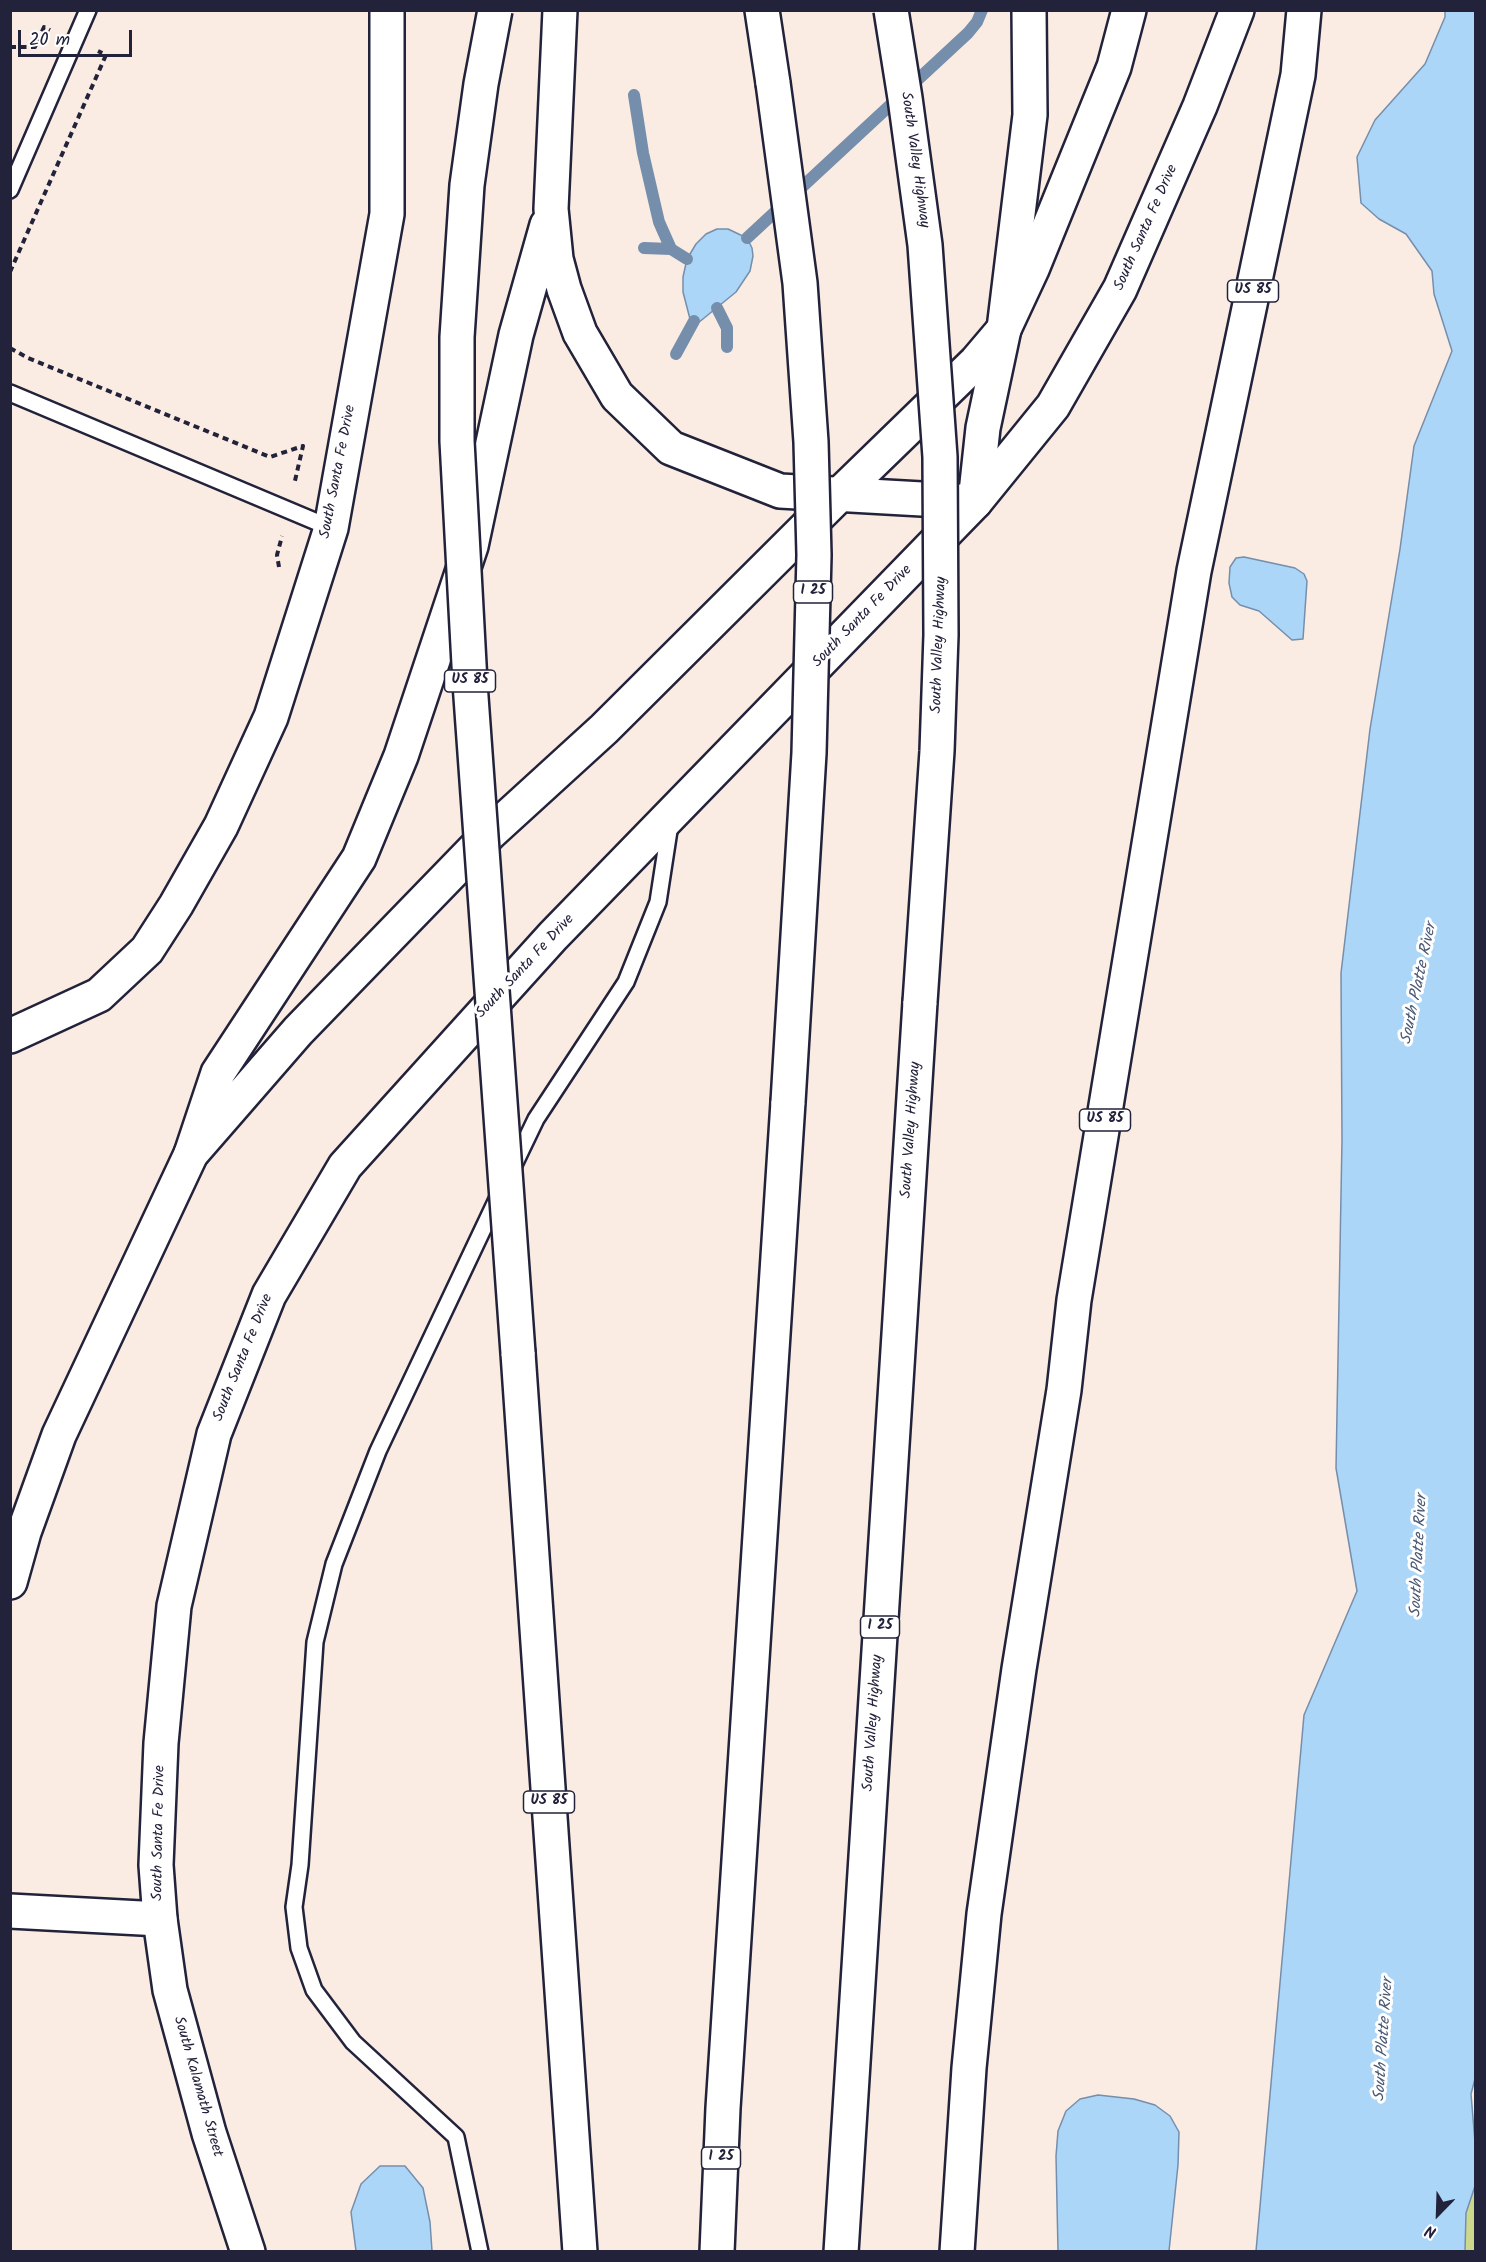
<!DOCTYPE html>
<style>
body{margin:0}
#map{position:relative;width:1486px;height:2262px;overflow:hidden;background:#faece2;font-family:Kalam,sans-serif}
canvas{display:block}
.frame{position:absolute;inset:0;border:12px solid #22223b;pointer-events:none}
.north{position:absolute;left:1408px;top:2184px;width:60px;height:60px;-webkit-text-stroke:4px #fff;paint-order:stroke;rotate:203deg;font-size:16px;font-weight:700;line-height:24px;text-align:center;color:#22223b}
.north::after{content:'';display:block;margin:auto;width:21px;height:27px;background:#22223b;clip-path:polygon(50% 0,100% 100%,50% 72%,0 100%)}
.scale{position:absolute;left:18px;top:30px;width:114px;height:27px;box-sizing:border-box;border:3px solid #22223b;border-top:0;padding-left:8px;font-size:18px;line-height:21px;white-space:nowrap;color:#22223b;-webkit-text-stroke:4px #fff;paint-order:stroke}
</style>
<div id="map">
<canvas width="1486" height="2262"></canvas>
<div class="frame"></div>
<div class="north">N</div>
<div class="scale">20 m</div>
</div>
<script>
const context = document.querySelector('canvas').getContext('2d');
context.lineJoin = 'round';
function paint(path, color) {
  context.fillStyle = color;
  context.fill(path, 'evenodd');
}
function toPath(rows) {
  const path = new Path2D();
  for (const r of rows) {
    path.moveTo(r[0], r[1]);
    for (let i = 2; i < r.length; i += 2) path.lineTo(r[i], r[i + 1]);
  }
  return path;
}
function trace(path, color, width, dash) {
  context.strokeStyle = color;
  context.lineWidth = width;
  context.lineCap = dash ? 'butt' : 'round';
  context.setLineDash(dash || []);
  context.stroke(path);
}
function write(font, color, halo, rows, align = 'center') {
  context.font = font + ' Kalam,sans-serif';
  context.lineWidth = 6;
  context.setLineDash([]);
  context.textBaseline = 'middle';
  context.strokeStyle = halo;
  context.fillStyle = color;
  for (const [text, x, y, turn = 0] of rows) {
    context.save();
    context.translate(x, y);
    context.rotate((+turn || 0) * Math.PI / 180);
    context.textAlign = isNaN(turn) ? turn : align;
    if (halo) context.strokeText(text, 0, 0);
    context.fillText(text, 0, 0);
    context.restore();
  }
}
paint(toPath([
 [1475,2186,1475,2251,1465,2252,1466,2213]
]), '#ccd98c');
const water = toPath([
 [1445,11,1476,11,1476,2075,1471,2094,1475,2142,1475,2186,1466,2213,1465,2251,1256,2251,1304,1715,1357,1591,1336,1468,1342,1140,1341,973,1370,729,1400,549,1414,446,1452,351,1434,294,1432,271,1406,234,1379,219,1361,203,1357,157,1375,120,1425,64,1445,17,1445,11],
 [717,229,728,229,747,238,752,248,753,256,750,271,736,292,698,323,690,319,683,292,683,277,687,259,696,244,706,234,717,229],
 [1244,557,1295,568,1304,574,1307,581,1303,639,1292,640,1259,611,1240,605,1232,597,1229,583,1230,567,1236,558,1244,557],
 [1098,2095,1134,2099,1155,2105,1170,2116,1179,2132,1178,2165,1169,2251,1058,2251,1056,2156,1058,2131,1066,2111,1080,2099,1098,2095],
 [380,2166,405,2166,423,2188,430,2222,432,2251,356,2251,351,2212,361,2184,380,2166]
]);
paint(water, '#acd6f7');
trace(water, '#758eac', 1.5);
trace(toPath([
 [634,95,643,153,659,222,671,249],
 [747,238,968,33,977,22,982,10],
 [644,248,671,249,687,259],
 [717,308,727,328,727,347],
 [676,354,694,321]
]), '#758eac', 12);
const service = toPath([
 [10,190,88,10],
 [10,393,331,528],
 [512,1169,536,1119,626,982,658,902,670,824],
 [480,2252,456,2137,353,2042,314,1990,299,1948,294,1907,300,1865,315,1642,334,1564,378,1451,500,1193]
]);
const tertiary = toPath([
 [10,1036,99,995,147,950,176,905,221,826,271,717,331,528,387,214,387,10],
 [10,1911,160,1919]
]);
const primary = toPath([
 [10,1582,24,1532,59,1435,191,1154,298,1031,490,833,604,729,838,496,976,362,1004,329,1032,269,1114,67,1129,10],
 [248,2252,209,2133,170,1990,160,1919,156,1865,161,1743,174,1606,214,1434,269,1295,345,1166,553,936,975,502,1053,406,1120,289,1200,106,1237,10]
]);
const motorway = toPath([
 [560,10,551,209,556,259,564,289,580,333,617,396,671,448,780,491,975,502,983,428,1004,329,1030,115,1029,10],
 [762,10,773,83],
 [191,1154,218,1073,359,858,401,756,471,546,516,335,547,225],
 [518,1353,580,2252],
 [717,2252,723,2108,788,1102],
 [841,2252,920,1002],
 [957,2252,969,2068,984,1914,1019,1669,1064,1390,1074,1300,1194,571,1298,75,1304,10]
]);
trace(service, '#22223b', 20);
trace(tertiary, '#22223b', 38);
trace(primary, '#22223b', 38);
trace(motorway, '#22223b', 38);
trace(toPath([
 [10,47,35,47,44,27,50,30],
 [10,272,106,55,98,51],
 [10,348,28,358,270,457,303,446,294,485],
 [279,567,277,555,282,536]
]), '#22223b', 4, [6, 4.5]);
trace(service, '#fff', 15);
trace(tertiary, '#fff', 33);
trace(primary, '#fff', 33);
trace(motorway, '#fff', 33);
const motorwayBridge = toPath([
 [495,10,481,84,467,185,457,337,457,441,470,683,518,1353],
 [891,10,905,98,925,245,940,457,941,635,937,751,920,1002],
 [773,83,800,283,811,442,814,555,809,753,788,1102]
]);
trace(motorwayBridge, '#22223b', 38, []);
trace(motorwayBridge, '#fff', 33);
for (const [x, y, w] of [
 [1253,291,51],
 [813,592,39],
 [470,681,51],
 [1105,1120,51],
 [880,1627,39],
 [549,1802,51],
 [721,2158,39]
]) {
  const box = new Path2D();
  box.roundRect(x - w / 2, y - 11, w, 22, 4.5);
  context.fillStyle = '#fff';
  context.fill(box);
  trace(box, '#22223b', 1.5);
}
write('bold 14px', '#22223b', null, [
 ["US 85",1253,291],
 ["I 25",813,592],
 ["US 85",470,681],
 ["US 85",1105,1120],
 ["I 25",880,1627],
 ["US 85",549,1802],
 ["I 25",721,2158]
]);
write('15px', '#22223b', '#fff', [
 ["South Valley Highway",914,160,82],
 ["South Santa Fe Drive",1147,228,-66],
 ["South Santa Fe Drive",339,472,-79],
 ["South Santa Fe Drive",863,617,-46],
 ["South Valley Highway",940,645,-88],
 ["South Santa Fe Drive",526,967,-47],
 ["South Valley Highway",912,1130,-86],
 ["South Santa Fe Drive",244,1358,-68],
 ["South Valley Highway",874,1723,-86],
 ["South Santa Fe Drive",160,1833,-89],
 ["South Kalamath Street",197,2087,74]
]);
write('italic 16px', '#4b5873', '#fff', [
 ["South Platte River",1420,984,-78],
 ["South Platte River",1420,1556,-87],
 ["South Platte River",1385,2040,-86]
]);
</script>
